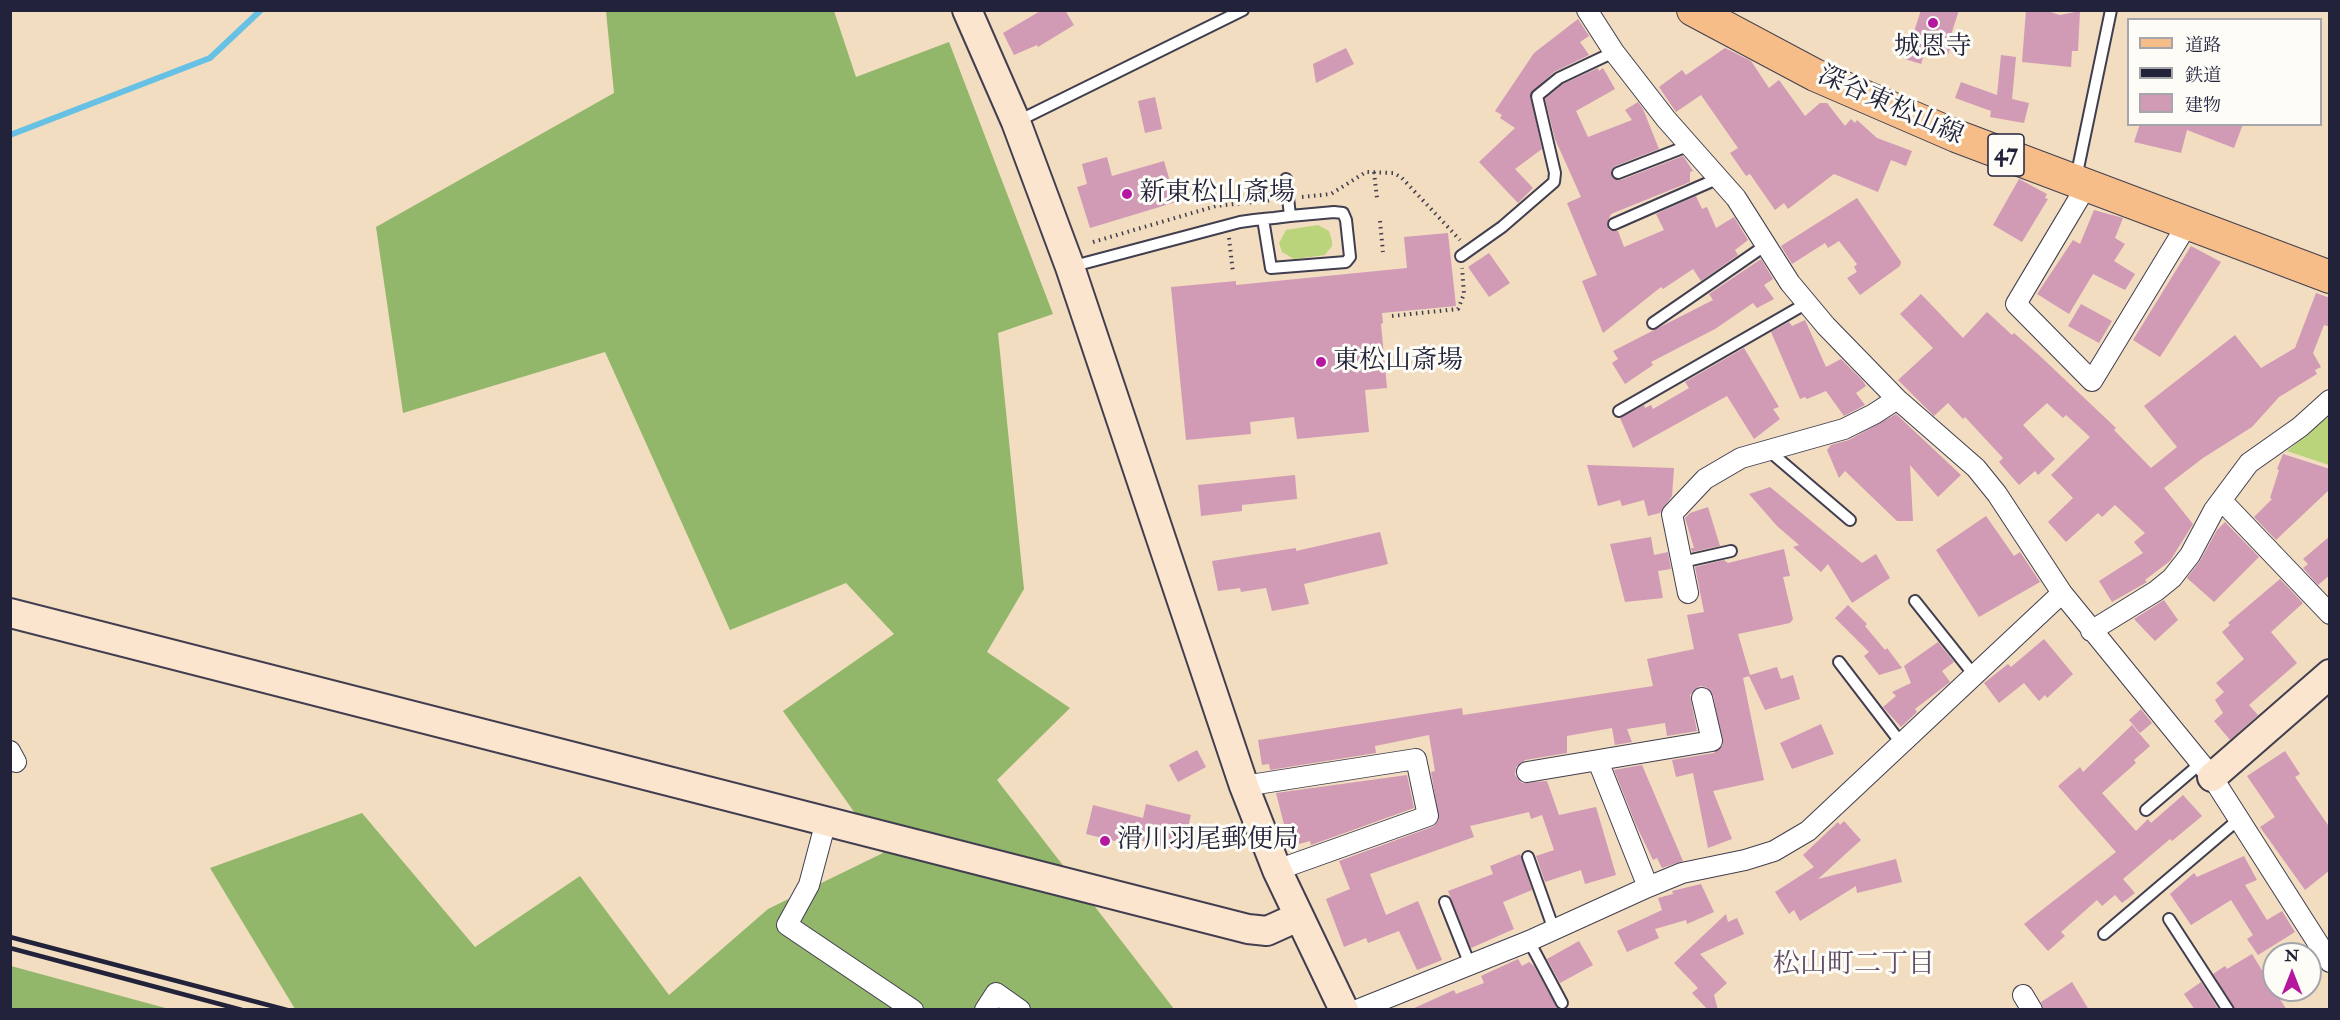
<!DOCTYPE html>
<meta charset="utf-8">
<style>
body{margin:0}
#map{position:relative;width:2340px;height:1020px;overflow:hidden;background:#f2ddc0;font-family:"IM FELL Double Pica","Noto Serif JP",serif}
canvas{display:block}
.frame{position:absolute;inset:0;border:12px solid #22223b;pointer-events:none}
.legend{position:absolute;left:2127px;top:18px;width:195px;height:108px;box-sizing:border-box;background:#fdfcf7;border:2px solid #a5a5ac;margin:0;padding:8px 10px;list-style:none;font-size:18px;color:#22223b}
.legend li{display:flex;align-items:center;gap:12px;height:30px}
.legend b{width:30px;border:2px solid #a5a5ac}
.north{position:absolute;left:2262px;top:942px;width:60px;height:60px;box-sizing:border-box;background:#fdfcf7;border:2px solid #a5a5ac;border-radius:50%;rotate:0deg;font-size:16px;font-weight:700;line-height:24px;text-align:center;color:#22223b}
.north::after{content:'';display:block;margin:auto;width:21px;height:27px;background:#b5179e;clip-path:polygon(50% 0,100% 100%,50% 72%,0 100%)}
</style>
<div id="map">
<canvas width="2340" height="1020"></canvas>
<div class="frame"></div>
<ul class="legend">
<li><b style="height:8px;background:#f7bd88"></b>道路</li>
<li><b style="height:8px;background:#22223b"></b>鉄道</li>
<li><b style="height:16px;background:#d19ab5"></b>建物</li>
</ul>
<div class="north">N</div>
</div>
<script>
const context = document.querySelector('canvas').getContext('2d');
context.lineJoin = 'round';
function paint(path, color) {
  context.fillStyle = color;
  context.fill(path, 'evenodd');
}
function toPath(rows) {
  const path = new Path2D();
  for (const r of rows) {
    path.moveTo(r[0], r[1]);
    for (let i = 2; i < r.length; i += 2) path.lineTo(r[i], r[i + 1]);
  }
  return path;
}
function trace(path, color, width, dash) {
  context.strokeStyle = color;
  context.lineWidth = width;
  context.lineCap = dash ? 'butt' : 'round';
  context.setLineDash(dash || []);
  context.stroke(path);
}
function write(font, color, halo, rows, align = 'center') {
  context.font = font + ' "IM FELL Double Pica","Noto Serif JP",serif';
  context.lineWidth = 6;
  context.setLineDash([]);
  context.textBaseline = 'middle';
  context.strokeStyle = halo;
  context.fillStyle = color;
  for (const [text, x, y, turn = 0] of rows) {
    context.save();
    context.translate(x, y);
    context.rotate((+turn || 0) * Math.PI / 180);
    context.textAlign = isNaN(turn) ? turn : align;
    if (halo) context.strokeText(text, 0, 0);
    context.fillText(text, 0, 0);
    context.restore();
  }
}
paint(toPath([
 [1318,225,1329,231,1332,241,1332,246,1325,255,1294,259,1282,252,1279,243,1286,230],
 [2329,416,2329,465,2287,451]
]), '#b9d47a');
paint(toPath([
 [606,11,834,11,856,77,949,42,1053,314,998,333,1024,589,987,652,1070,708,997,780,1174,1009,295,1009,210,868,362,813,475,947,580,876,669,995,768,909,883,853,783,711,894,634,846,583,730,630,605,352,403,413,376,227,614,93],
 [10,966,11,966,169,1009,11,1009]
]), '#92b66a');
trace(toPath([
 [10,135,210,58,261,10]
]), '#67c1e4', 6);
paint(toPath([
 [1042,10,1065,10,1074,25,1038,47,1037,45,1014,55,1003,33],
 [1921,10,1959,10,1950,38,1953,39,1948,55,1926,48,1921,64,1905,59],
 [2026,10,2044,10,2060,15,2080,11,2078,51,2072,51,2071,67,2022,62],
 [1578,19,1589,36,1580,42,1589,55,1554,72,1530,94,1542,149,1515,169,1533,188,1518,203,1479,162,1515,128,1500,118,1502,115,1495,111,1534,53],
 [1346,48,1354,64,1316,83,1313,64],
 [1725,48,1751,61,1769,88,1779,80,1805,116,1820,103,1827,103,1845,126,1851,119,1855,123,1857,120,1877,138,1912,151,1906,166,1891,160,1878,192,1834,174,1788,209,1784,203,1775,210,1750,174,1746,176,1730,153,1738,148,1701,95,1676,112,1659,87,1682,70,1686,75],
 [2001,55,2016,57,2012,99,2029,103,2024,123,1990,117,1991,111,1955,98,1961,82,1997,95],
 [1598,68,1599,71,1603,68,1615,89,1576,111,1588,137,1632,120,1625,110,1638,102,1643,109,1659,149,1615,166,1611,171,1613,178,1621,180,1683,156,1693,171,1690,172,1690,182,1611,214,1607,223,1609,230,1618,231,1624,247,1664,230,1656,214,1696,196,1702,209,1707,207,1716,228,1734,217,1748,240,1735,250,1738,255,1701,281,1693,269,1663,289,1661,287,1603,333,1582,281,1597,275,1567,203,1581,197,1555,139,1545,99,1563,84],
 [1155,97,1162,129,1145,133,1138,101],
 [2140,124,2243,124,2234,148,2187,130,2181,153,2134,142],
 [1107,157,1112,176,1164,161,1176,202,1090,228,1077,187,1087,184,1082,164],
 [2019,179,2047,194,2045,198,2048,199,2022,242,1993,225],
 [1857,198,1901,262,1900,266,1860,295,1847,278,1857,272,1854,267,1857,264,1839,241,1828,248,1825,243,1792,264,1781,246],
 [2094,210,2123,218,2115,238,2125,244,2114,261,2135,274,2125,290,2093,274,2069,314,2037,294,2073,240,2080,244],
 [1448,233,1456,306,1382,313,1383,323,1381,324,1387,388,1365,390,1369,432,1297,439,1294,417,1250,422,1251,434,1186,440,1171,287,1236,281,1236,285,1407,268,1404,237],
 [2191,246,2221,262,2160,357,2133,340],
 [1489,253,1510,283,1489,297,1468,267],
 [1761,259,1773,279,1764,285,1774,299,1757,308,1753,303,1715,329,1651,362,1653,365,1625,384,1612,363,1618,359,1613,351,1713,300,1709,294],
 [2316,293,2330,298,2330,327,2324,325,2313,353,2321,367,2315,370,2317,374,2279,397,2252,427,2203,458,2164,488,2193,524,2170,561,2145,580,2147,582,2112,602,2099,581,2143,553,2134,542,2145,533,2115,505,2102,517,2098,513,2066,542,2048,522,2073,498,2051,475,2090,437,2066,415,2063,418,2047,403,2023,425,2055,459,2038,475,2035,471,2019,485,1999,462,2003,458,1965,417,1963,419,1948,403,1934,416,1898,380,1933,348,1900,314,1921,294,1963,338,1987,312,2012,335,2014,333,2040,356,2116,428,2114,430,2151,468,2177,447,2144,406,2235,335,2261,368,2295,348],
 [2081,304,2112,321,2099,343,2068,326],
 [1805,320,1826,367,1841,359,1863,381,1866,386,1856,393,1865,405,1844,416,1826,391,1807,399,1805,397,1800,399,1771,332,1789,322,1792,326],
 [1744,348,1779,407,1773,409,1780,419,1754,439,1727,396,1633,448,1620,418,1644,405,1645,408,1651,405,1653,409,1689,388,1685,382],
 [1896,414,1961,475,1938,497,1910,465,1913,521,1897,521,1845,471,1839,478,1827,450,1831,445,1849,440],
 [2283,454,2330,469,2330,489,2276,540,2254,517,2272,499,2270,498,2279,470,2277,469],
 [1587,465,1674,468,1672,496,1660,513,1648,516,1644,500,1622,506,1620,500,1598,506],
 [1295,475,1297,499,1242,505,1242,511,1201,516,1198,485],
 [1770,487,1862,563,1876,554,1890,578,1852,603,1828,564,1821,572,1793,547,1799,545,1777,526,1749,494],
 [1708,507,1720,546,1692,552,1691,548,1694,548,1685,518,1690,513],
 [1986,516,2014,556,2020,552,2040,582,1979,617,1936,550],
 [2225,522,2259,557,2214,602,2187,578,2200,561,2217,530],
 [1380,532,1388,564,1304,584,1309,604,1272,611,1266,588,1241,592,1240,588,1218,591,1212,561,1296,548,1296,551],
 [2330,536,2330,575,2318,585,2303,568,2308,564,2303,559],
 [1651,537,1654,555,1668,552,1671,569,1658,571,1663,598,1625,602,1610,544],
 [1784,549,1790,576,1783,577,1793,619,1790,623,1738,634,1750,675,1777,667,1781,679,1793,675,1800,699,1765,710,1749,676,1743,678,1764,780,1713,791,1732,839,1708,848,1693,773,1676,777,1672,760,1714,753,1723,745,1713,695,1706,687,1700,686,1690,695,1697,731,1667,736,1665,723,1627,729,1632,742,1615,745,1612,728,1567,736,1567,753,1525,760,1516,767,1515,775,1522,783,1547,781,1559,815,1596,807,1616,875,1585,884,1581,870,1545,882,1536,856,1554,850,1542,815,1531,819,1529,812,1470,826,1474,837,1370,874,1386,915,1418,901,1442,960,1417,970,1399,931,1368,943,1366,938,1344,947,1326,899,1350,889,1339,861,1432,827,1439,820,1431,772,1435,771,1429,735,1375,746,1376,753,1270,770,1269,764,1262,765,1258,740,1462,708,1463,715,1653,686,1647,659,1694,649,1687,615,1704,612,1695,567,1724,560,1728,563],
 [2280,579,2303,603,2271,632,2297,663,2249,705,2258,715,2230,740,2214,721,2223,713,2215,700,2224,692,2216,683,2244,659,2222,632,2230,625,2228,623],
 [2164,600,2178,620,2155,641,2134,619],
 [1848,605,1867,624,1865,626,1885,650,1887,648,1902,668,1879,675,1864,656,1869,652,1835,618],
 [2044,639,2073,674,2047,698,2045,695,2039,701,2024,683,1999,703,1984,683,2008,664,2011,667],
 [1938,642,1954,662,1942,671,1950,682,1915,709,1917,712,1901,727,1883,707,1896,696,1892,692,1911,683,1904,666],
 [2141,709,2152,723,2140,733,2129,720],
 [1821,724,1834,754,1792,769,1780,743],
 [2132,725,2150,746,2134,760,2136,763,2102,793,2136,831,2148,819,2151,823,2183,795,2202,816,2172,841,2170,839,2123,879,2135,893,2122,903,2115,895,2102,906,2097,900,2061,932,2065,936,2048,951,2024,924,2116,852,2058,786,2080,767,2083,772],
 [1197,750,1206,767,1178,782,1169,765],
 [2285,751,2300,774,2295,777,2330,828,2330,870,2305,890,2260,827,2275,817,2247,776],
 [1642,765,1683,861,1662,868,1657,858,1653,860,1636,825,1614,770],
 [1407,775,1414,808,1311,845,1310,841,1292,846,1289,844,1276,793],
 [1146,804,1191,815,1182,851,1131,838,1127,844,1086,834,1093,805,1143,818],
 [1844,821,1861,840,1818,879,1896,859,1902,882,1857,893,1856,886,1800,921,1794,910,1789,914,1775,892,1814,867,1803,855,1838,822,1840,825],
 [1520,854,1532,890,1503,902,1514,929,1471,948,1448,891,1493,874,1490,866],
 [2244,856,2257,880,2245,885,2267,920,2282,911,2295,932,2258,955,2247,939,2253,935,2231,900,2191,925,2170,894,2194,873,2197,877],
 [1701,884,1714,912,1687,924,1686,920,1655,929,1659,938,1627,952,1617,931,1662,910,1658,898,1673,894,1672,891],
 [1726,914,1728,922,1737,918,1744,934,1700,954,1727,983,1714,995,1718,1010,1708,1010,1692,993,1698,988,1674,963],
 [1579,941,1593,965,1560,983,1547,959],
 [2252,954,2274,990,2287,1010,2235,1010,2213,974,2225,966,2227,969],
 [1518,959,1522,966,1529,962,1534,966,1558,1010,1410,1010,1454,990,1456,994,1484,983,1481,976],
 [2072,982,2089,1010,2044,1010,2041,1002],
 [2201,982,2219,1010,2195,1010,2184,994]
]), '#d19ab5');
const lane = toPath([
 [1016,122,1243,10],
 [1618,173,1690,145],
 [2076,178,2111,10],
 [1286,179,1290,216],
 [1614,224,1719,178],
 [1461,256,1502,227,1554,182,1555,173,1537,96,1559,78,1614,52],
 [1070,267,1240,222,1254,220,1263,219,1274,218,1290,216,1334,212,1343,213,1346,220,1350,257,1346,262,1271,268,1263,219],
 [1653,323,1766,245],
 [1619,411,1807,303],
 [1768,450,1850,520],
 [1682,562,1731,551],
 [1915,601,1974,675],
 [1839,662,1901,743],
 [2146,810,2201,763],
 [1528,857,1554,930],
 [1445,902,1470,965],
 [2169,919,2228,1010],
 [2104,934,2239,819],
 [1529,941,1562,1003]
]);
const street = toPath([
 [1587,10,1614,52,1666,119,1736,198,1790,283,1826,326,1897,399,1976,468,1997,494,2062,593,2212,777,2330,962],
 [2087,185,2016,304,2092,381,2188,223],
 [2222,501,2330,614],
 [1688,593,1672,514,1705,479,1741,458,1844,429,1874,414,1897,399],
 [2091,631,2156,591,2172,578,2190,555,2214,510,2249,463,2300,427,2330,400],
 [10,751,16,762],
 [1598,761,1648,887],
 [1527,772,1712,741,1702,698],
 [1244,786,1416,759,1428,816,1277,870],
 [826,821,809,885,787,925,913,1010],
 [2023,995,2032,1010],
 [985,1010,996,993,1020,1010],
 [1357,1010,1529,941,1648,887,1682,873,1745,860,1774,851,1808,831,2062,593]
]);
const secondary = toPath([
 [967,10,1016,122,1070,267,1244,786,1277,870,1344,1010],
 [10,613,1248,929,1267,931,1298,917],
 [2212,777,2330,674]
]);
const primary = toPath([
 [1693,10,1815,75,1956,136,2330,277]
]);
trace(lane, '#413e4f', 14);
trace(street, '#413e4f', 22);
trace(secondary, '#413e4f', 32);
trace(primary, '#413e4f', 34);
trace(toPath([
 [1374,172,1377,198],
 [1302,197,1331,194,1366,172,1394,173,1402,178,1460,240],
 [1380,221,1383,252],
 [1229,238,1233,273],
 [1093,242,1216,206,1273,200],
 [1392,316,1458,309,1464,294,1462,268]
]), '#413e4f', 4, [1.5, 4.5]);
trace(lane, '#fff', 10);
trace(street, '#fff', 20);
trace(secondary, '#fce5cf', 28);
trace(primary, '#f7bd88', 32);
trace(toPath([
 [10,937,287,1010],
 [10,948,242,1010]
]), '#22223b', 4.5);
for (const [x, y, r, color] of [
 [1933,23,6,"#b5179e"],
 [1127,194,6,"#b5179e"],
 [1321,362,6,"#b5179e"],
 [1105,841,6,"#b5179e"]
]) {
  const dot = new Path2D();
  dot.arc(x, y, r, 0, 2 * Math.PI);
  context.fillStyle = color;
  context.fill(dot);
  trace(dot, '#fdfcf7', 2);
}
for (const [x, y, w] of [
 [2006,155,36]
]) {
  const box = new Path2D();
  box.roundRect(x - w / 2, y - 21, w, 42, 4.5);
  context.fillStyle = '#fdfcf7';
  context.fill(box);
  trace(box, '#22223b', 1.5);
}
write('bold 24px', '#22223b', null, [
 ["47",2006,155]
]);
write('26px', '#22223b', '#fdfcf7', [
 ["城恩寺",1933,48,"center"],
 ["新東松山斎場",1139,194],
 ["東松山斎場",1333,362],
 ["滑川羽尾郵便局",1117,841]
], 'left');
write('26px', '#22223b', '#fdfcf7', [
 ["深谷東松山線",1890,107,24]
]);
write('27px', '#5f4c66', '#fdfcf7', [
 ["松山町二丁目",1854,966]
]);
</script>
